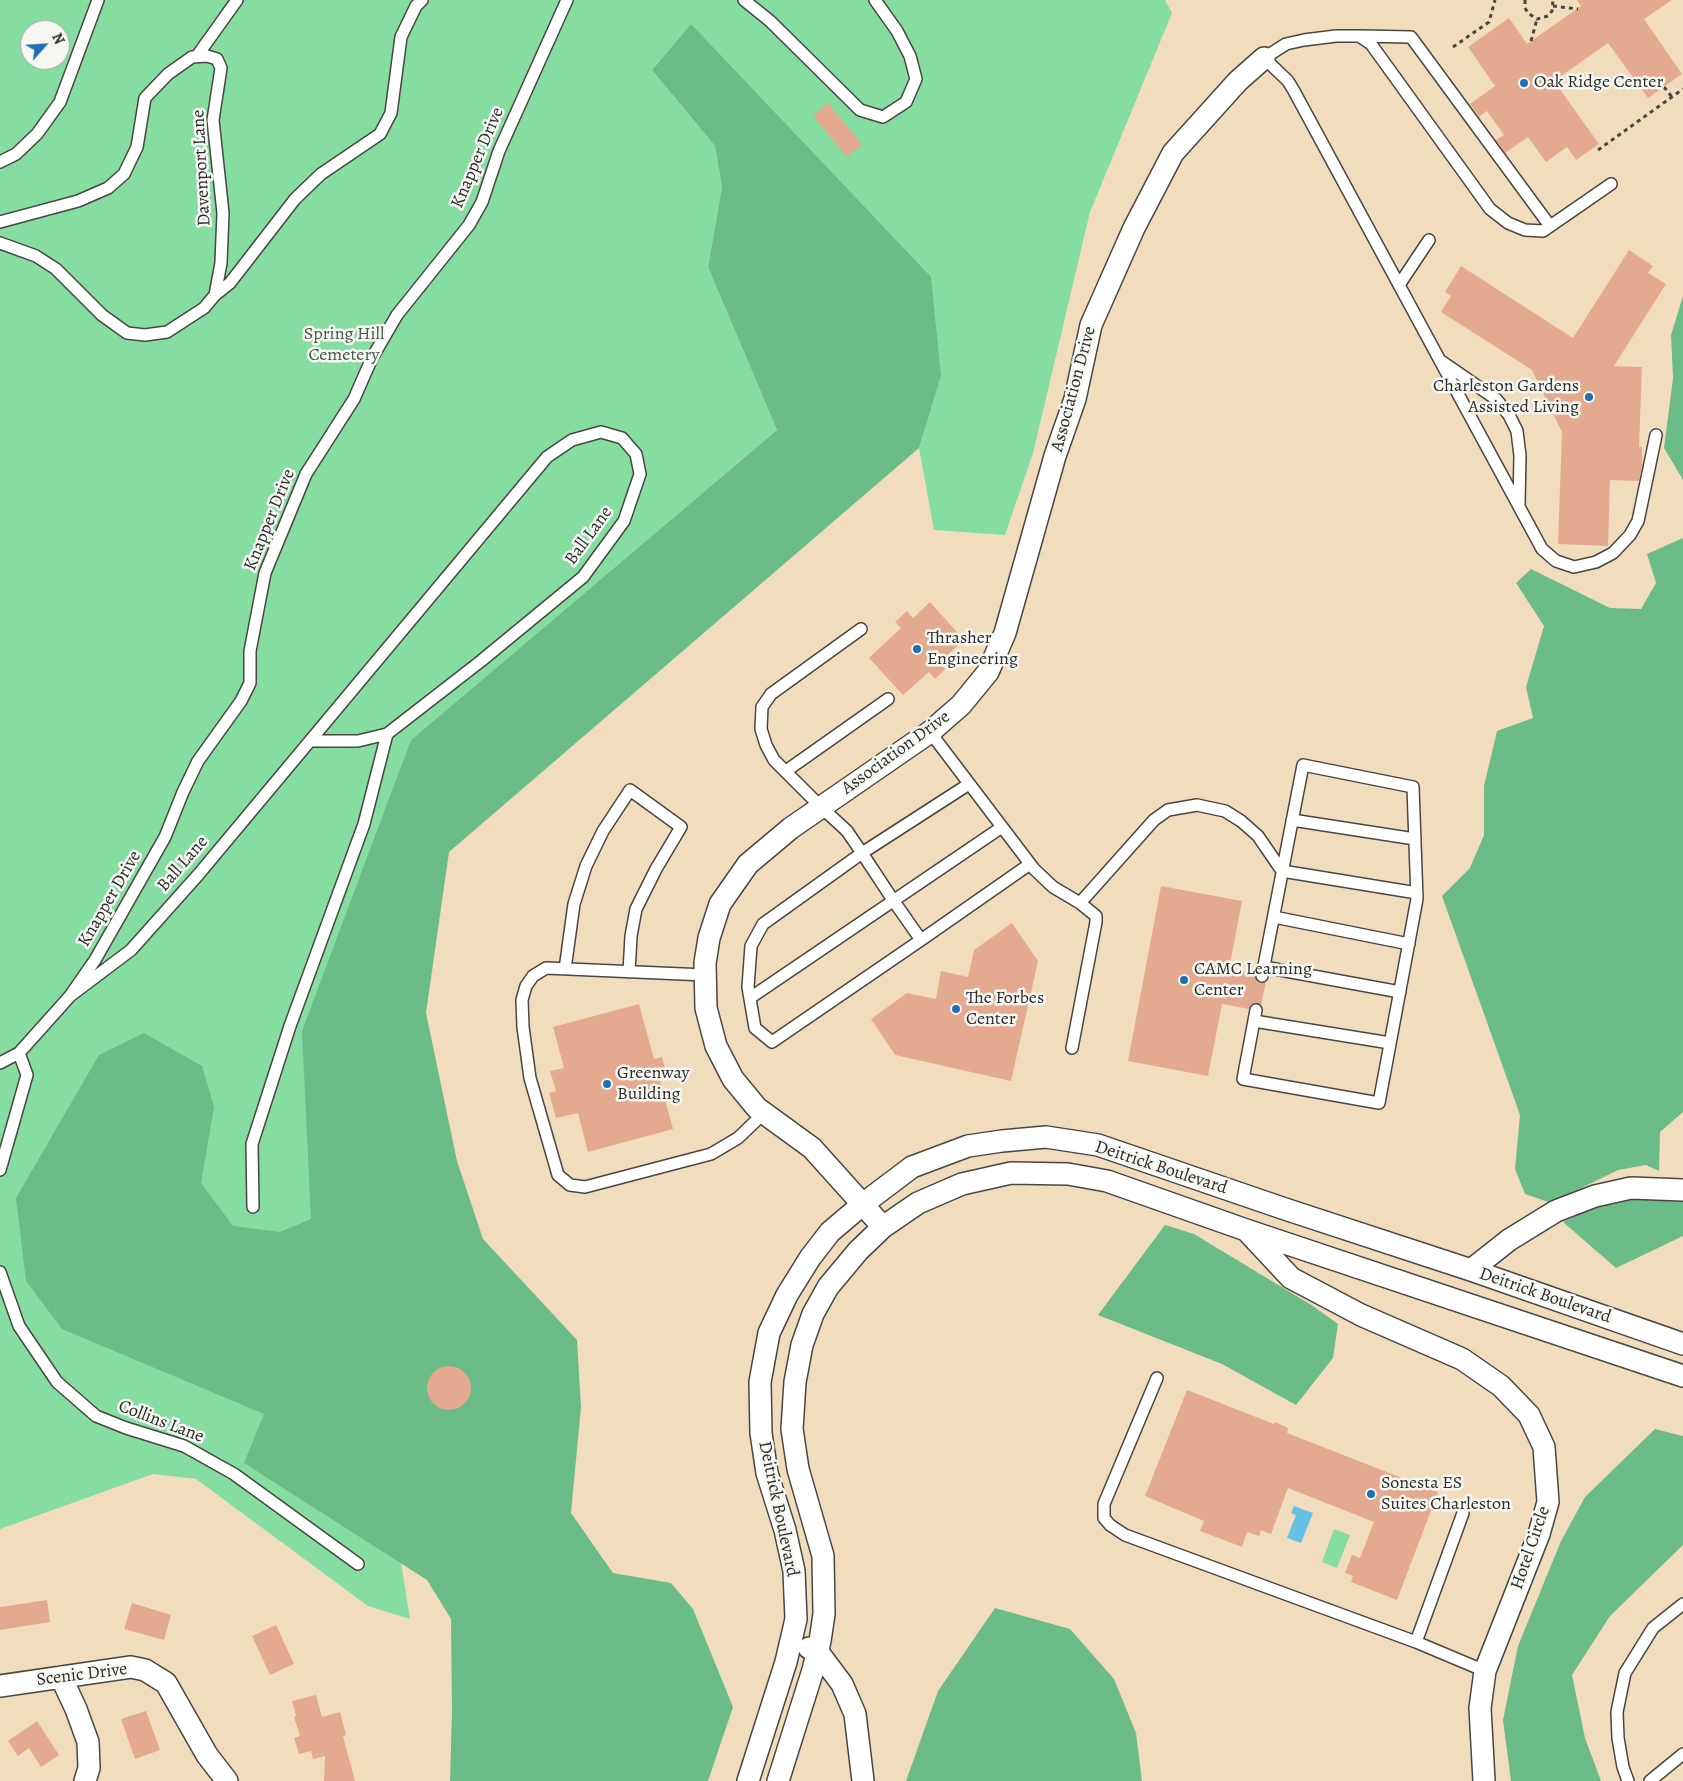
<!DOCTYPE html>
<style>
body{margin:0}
#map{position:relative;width:1683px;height:1781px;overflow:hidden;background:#f1ddbe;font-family:Alegreya,serif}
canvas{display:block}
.north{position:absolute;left:20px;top:20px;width:50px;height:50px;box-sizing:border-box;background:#f6f6f2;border:1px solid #a5a5a2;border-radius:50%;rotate:64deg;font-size:14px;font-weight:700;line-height:20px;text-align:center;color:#2b2b2b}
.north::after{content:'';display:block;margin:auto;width:18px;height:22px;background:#1f6fb2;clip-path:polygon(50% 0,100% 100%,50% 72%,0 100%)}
</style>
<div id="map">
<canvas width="1683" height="1781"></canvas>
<div class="north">N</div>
</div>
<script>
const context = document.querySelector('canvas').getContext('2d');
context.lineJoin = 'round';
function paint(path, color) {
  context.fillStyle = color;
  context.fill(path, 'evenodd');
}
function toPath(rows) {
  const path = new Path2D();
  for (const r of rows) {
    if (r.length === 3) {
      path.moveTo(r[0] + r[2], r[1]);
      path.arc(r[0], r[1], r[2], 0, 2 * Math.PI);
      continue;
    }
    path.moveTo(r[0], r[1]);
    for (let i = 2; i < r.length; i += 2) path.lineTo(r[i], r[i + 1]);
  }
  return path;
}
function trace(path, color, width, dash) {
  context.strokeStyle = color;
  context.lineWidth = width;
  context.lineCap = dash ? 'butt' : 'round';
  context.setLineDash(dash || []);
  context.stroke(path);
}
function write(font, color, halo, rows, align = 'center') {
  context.font = font + ' Alegreya,serif';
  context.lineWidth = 5;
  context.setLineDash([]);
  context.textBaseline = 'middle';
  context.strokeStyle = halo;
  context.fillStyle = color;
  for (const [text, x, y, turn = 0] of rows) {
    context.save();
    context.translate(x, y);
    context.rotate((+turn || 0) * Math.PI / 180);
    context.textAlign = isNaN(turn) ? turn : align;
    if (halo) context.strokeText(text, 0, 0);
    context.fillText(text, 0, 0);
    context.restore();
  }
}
paint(toPath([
 [0,0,1165,0,1172,13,1090,212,1033,453,1005,535,934,530,919,448,941,376,691,24,652,70,715,146,722,187,708,267,777,430,411,740,317,1035,410,1619,368,1606,196,1479,153,1474,0,1529],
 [30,30,60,30,60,60,30,60],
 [1334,1529,1350,1535,1337,1568,1322,1562]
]), '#85dda2');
paint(toPath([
 [691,24,931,277,941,376,919,448,449,852,426,1013,457,1161,483,1239,577,1340,581,1407,571,1513,613,1573,671,1583,693,1609,733,1707,708,1781,450,1781,452,1711,451,1619,427,1580,244,1463,264,1414,62,1329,26,1281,16,1198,99,1055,144,1033,202,1066,214,1107,201,1183,233,1226,280,1232,311,1219,302,1031,411,740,777,430,708,267,722,187,715,146,652,70],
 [1683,296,1683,480,1664,448,1673,378,1671,335],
 [1683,538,1683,1112,1660,1132,1659,1171,1646,1165,1618,1170,1551,1203,1525,1194,1515,1169,1520,1115,1442,896,1470,868,1484,835,1484,786,1497,731,1533,718,1526,687,1544,626,1516,583,1531,569,1610,608,1641,609,1656,583,1647,554],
 [1683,1198,1683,1236,1616,1268,1563,1222,1603,1202,1644,1199],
 [1165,1225,1194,1234,1313,1306,1338,1324,1333,1358,1296,1405,1222,1364,1098,1315],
 [1655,1429,1683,1436,1683,1545,1610,1616,1572,1675,1585,1738,1601,1781,1511,1781,1503,1720,1518,1646,1561,1541,1585,1497],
 [995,1608,1070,1629,1114,1679,1136,1733,1142,1781,906,1781,938,1691]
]), '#6cbc88');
paint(toPath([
 [1294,1506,1313,1513,1301,1543,1287,1538,1296,1515,1291,1513]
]), '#65c0e3');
paint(toPath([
 [1577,0,1672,0,1644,19,1682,74,1648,98,1608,43,1554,81,1599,144,1576,160,1567,147,1546,162,1528,137,1505,153,1496,140,1504,135,1487,111,1479,117,1470,104,1495,86,1468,47,1509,18,1527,44,1581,6],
 [828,103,862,144,847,157,813,116],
 [1629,250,1653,266,1648,273,1666,284,1614,366,1642,367,1639,447,1642,447,1642,466,1639,481,1610,480,1608,546,1558,544,1562,432,1532,370,1441,312,1451,296,1445,292,1461,266,1573,338],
 [930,602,964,640,940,662,945,669,935,679,929,672,903,695,869,658,901,628,895,622,907,611,913,618],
 [1161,886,1242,901,1229,969,1255,974,1257,982,1261,983,1266,982,1261,1005,1254,1003,1249,1009,1222,1004,1208,1076,1128,1061],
 [1012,923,1038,961,1011,1081,895,1055,871,1019,907,993,936,999,941,971,968,977,974,950],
 [639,1004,654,1059,662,1057,667,1075,659,1077,673,1129,588,1152,578,1113,556,1118,549,1093,556,1091,550,1071,564,1068,553,1027],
 [449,1388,22],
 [1187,1390,1274,1424,1275,1422,1288,1428,1287,1433,1438,1492,1397,1600,1351,1582,1353,1576,1345,1573,1352,1555,1360,1558,1374,1522,1288,1488,1271,1534,1261,1530,1259,1536,1247,1532,1242,1547,1200,1531,1204,1521,1145,1496],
 [47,1600,50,1622,0,1630,0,1607],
 [132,1603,171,1615,164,1640,124,1629],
 [276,1625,294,1664,270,1675,252,1636],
 [316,1695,322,1717,340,1712,346,1735,343,1736,355,1781,324,1781,325,1756,313,1759,311,1751,299,1754,294,1738,300,1736,294,1717,296,1716,292,1701],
 [146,1711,160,1750,135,1759,121,1719],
 [37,1721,59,1755,41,1767,29,1748,18,1756,8,1741]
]), '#e4aa8f');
const service = toPath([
 [744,0,770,21,860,110,883,117,906,102,916,79,910,56,897,31,875,0],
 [1361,36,1411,37,1550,226],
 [197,56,237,0],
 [0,162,16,154,37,134,60,102,98,0],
 [1611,184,1543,231,1525,230,1508,223,1490,209,1371,44,1359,36,1336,36,1304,40,1286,44,1264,58,1288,81,1294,91,1542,549,1556,561,1574,567,1596,562,1613,553,1630,535,1638,521,1656,435],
 [0,222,78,201,108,188,124,174,137,147,145,98,168,74,192,57,207,56,217,59,221,68,213,120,223,213,221,263,215,295],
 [0,243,36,256,56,269,102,315,127,333,145,335,167,332,204,308,215,295,230,283,295,199,321,174,380,134,391,113,401,37,416,6,422,0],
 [1399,285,1429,240],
 [1441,361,1496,399,1509,415,1517,431,1520,456,1519,504],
 [861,629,771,694,762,707,761,729,766,745,774,760,821,807,847,831,862,853,893,900,921,940,772,1042,755,1028,748,987,751,946,763,924,862,853,969,784],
 [930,732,1034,869,1053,887,1080,903],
 [786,771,888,699],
 [1292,820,1415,839],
 [1274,917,1409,944],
 [921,940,1030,864],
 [1264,967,1400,992],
 [565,969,574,904,586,866,603,831,630,790,681,827,656,869,636,909,631,936,629,972],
 [705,975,546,968,533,976,526,986,522,1000,523,1027,530,1078,558,1175,570,1185,585,1187,711,1154,738,1138,764,1113],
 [70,996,131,950,198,875,547,457,572,440,601,432,622,438,636,454,640,474,624,521,583,577,481,661,387,734,358,741,310,741],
 [750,998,1002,827],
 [1256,1010,1243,1079,1379,1103,1417,899,1413,787,1303,765,1262,976],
 [1254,1021,1390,1043],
 [1072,1048,1096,922,1096,916,1080,903,1154,820,1168,810,1197,805,1225,811,1241,821,1258,836,1282,871,1417,893],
 [0,1063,19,1053,70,996,95,960,165,837,183,792,198,761,241,701,250,683,250,651,265,573,306,474,354,399,372,358,397,315,469,225,482,202,499,151,567,0],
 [0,1170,27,1075,19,1053],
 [253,1207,252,1144,290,1026,364,824,387,734],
 [0,1272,19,1326,57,1382,96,1416,126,1428,184,1446,234,1474,358,1564],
 [1157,1378,1104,1504,1104,1518,1110,1525,1125,1535,1416,1642,1485,1671],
 [1416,1642,1463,1513],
 [1628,1781,1623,1767,1618,1738,1617,1712,1625,1673,1653,1628,1683,1604],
 [1650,1781,1683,1754]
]);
const minor = toPath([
 [883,1227,812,1148,757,1108,733,1079,716,1046,706,1008,705,963,709,938,720,904,748,864,791,828,930,732,961,705,988,672,1005,633,1055,456,1075,399,1091,325,1134,228,1173,153,1238,81,1264,58],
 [1248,1232,1291,1278,1361,1315,1462,1359,1501,1386,1529,1415,1544,1447,1548,1502,1539,1534,1485,1671,1480,1708,1484,1781],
 [1471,1270,1509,1240,1556,1211,1595,1196,1631,1188,1683,1190],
 [809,1648,818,1652,842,1684,855,1714,863,1781],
 [61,1677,76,1709,88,1742,89,1768,85,1781],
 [0,1686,131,1667,145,1670,166,1683,207,1755,227,1781],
 [748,1781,786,1662,796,1619,794,1571,785,1530,767,1473,761,1433,760,1382,769,1333,787,1295,810,1258,830,1232,863,1204,912,1167,968,1146,1002,1141,1046,1137,1098,1145,1285,1209,1471,1270,1683,1344],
 [778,1781,813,1670,820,1641,824,1614,823,1556,798,1469,792,1429,795,1382,802,1345,813,1314,828,1287,858,1251,883,1227,918,1203,962,1184,1011,1173,1068,1174,1107,1181,1246,1230,1683,1376]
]);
trace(service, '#494641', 14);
trace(minor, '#494641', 24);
trace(toPath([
 [1525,0,1525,8,1528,13,1537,19,1548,16,1552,11,1553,0],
 [1553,6,1578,9],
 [1531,41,1537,19],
 [1453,47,1489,22,1495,0],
 [1664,87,1672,97],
 [1598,150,1683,89]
]), '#494641', 3, [4, 4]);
trace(service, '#fff', 11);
trace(minor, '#fff', 21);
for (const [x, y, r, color] of [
 [1524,83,5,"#1f6fb2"],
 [1589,397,5,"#1f6fb2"],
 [917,649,5,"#1f6fb2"],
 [1184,980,5,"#1f6fb2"],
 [956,1009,5,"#1f6fb2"],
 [607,1084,5,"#1f6fb2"],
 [1371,1494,5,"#1f6fb2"]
]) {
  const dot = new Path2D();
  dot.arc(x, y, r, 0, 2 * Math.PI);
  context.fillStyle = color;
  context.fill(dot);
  trace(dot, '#f6f6f2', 2);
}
write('18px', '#2b2b2b', '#f6f6f2', [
 ["Oak Ridge Center",1534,83],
 ["Charleston Gardens",1579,387,"right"],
 ["Assisted Living",1579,408,"right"],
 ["Thrasher",927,639],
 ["Engineering",927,660],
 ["CAMC Learning",1194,970],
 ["Center",1194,991],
 ["The Forbes",966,999],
 ["Center",966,1020],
 ["Greenway",617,1074],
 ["Building",617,1095],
 ["Sonesta ES",1381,1484],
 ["Suites Charleston",1381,1505]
], 'left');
write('18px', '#2b2b2b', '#f6f6f2', [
 ["Knapper Drive",478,158,-67],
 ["Davenport Lane",202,168,-93],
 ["Association Drive",1074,389,-75],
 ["Knapper Drive",270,520,-68],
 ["Ball Lane",589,536,-54],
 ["Association Drive",896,753,-36],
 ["Ball Lane",183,864,-49],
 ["Knapper Drive",110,899,-60],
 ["Deitrick Boulevard",1161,1168,18],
 ["Deitrick Boulevard",1545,1296,19],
 ["Collins Lane",161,1422,21],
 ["Deitrick Boulevard",778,1509,78],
 ["Hotel Circle",1531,1548,-71],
 ["Scenic Drive",82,1675,-7]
]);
write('18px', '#425849', '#f6f6f2', [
 ["Spring Hill",344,335],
 ["Cemetery",344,356]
]);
</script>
